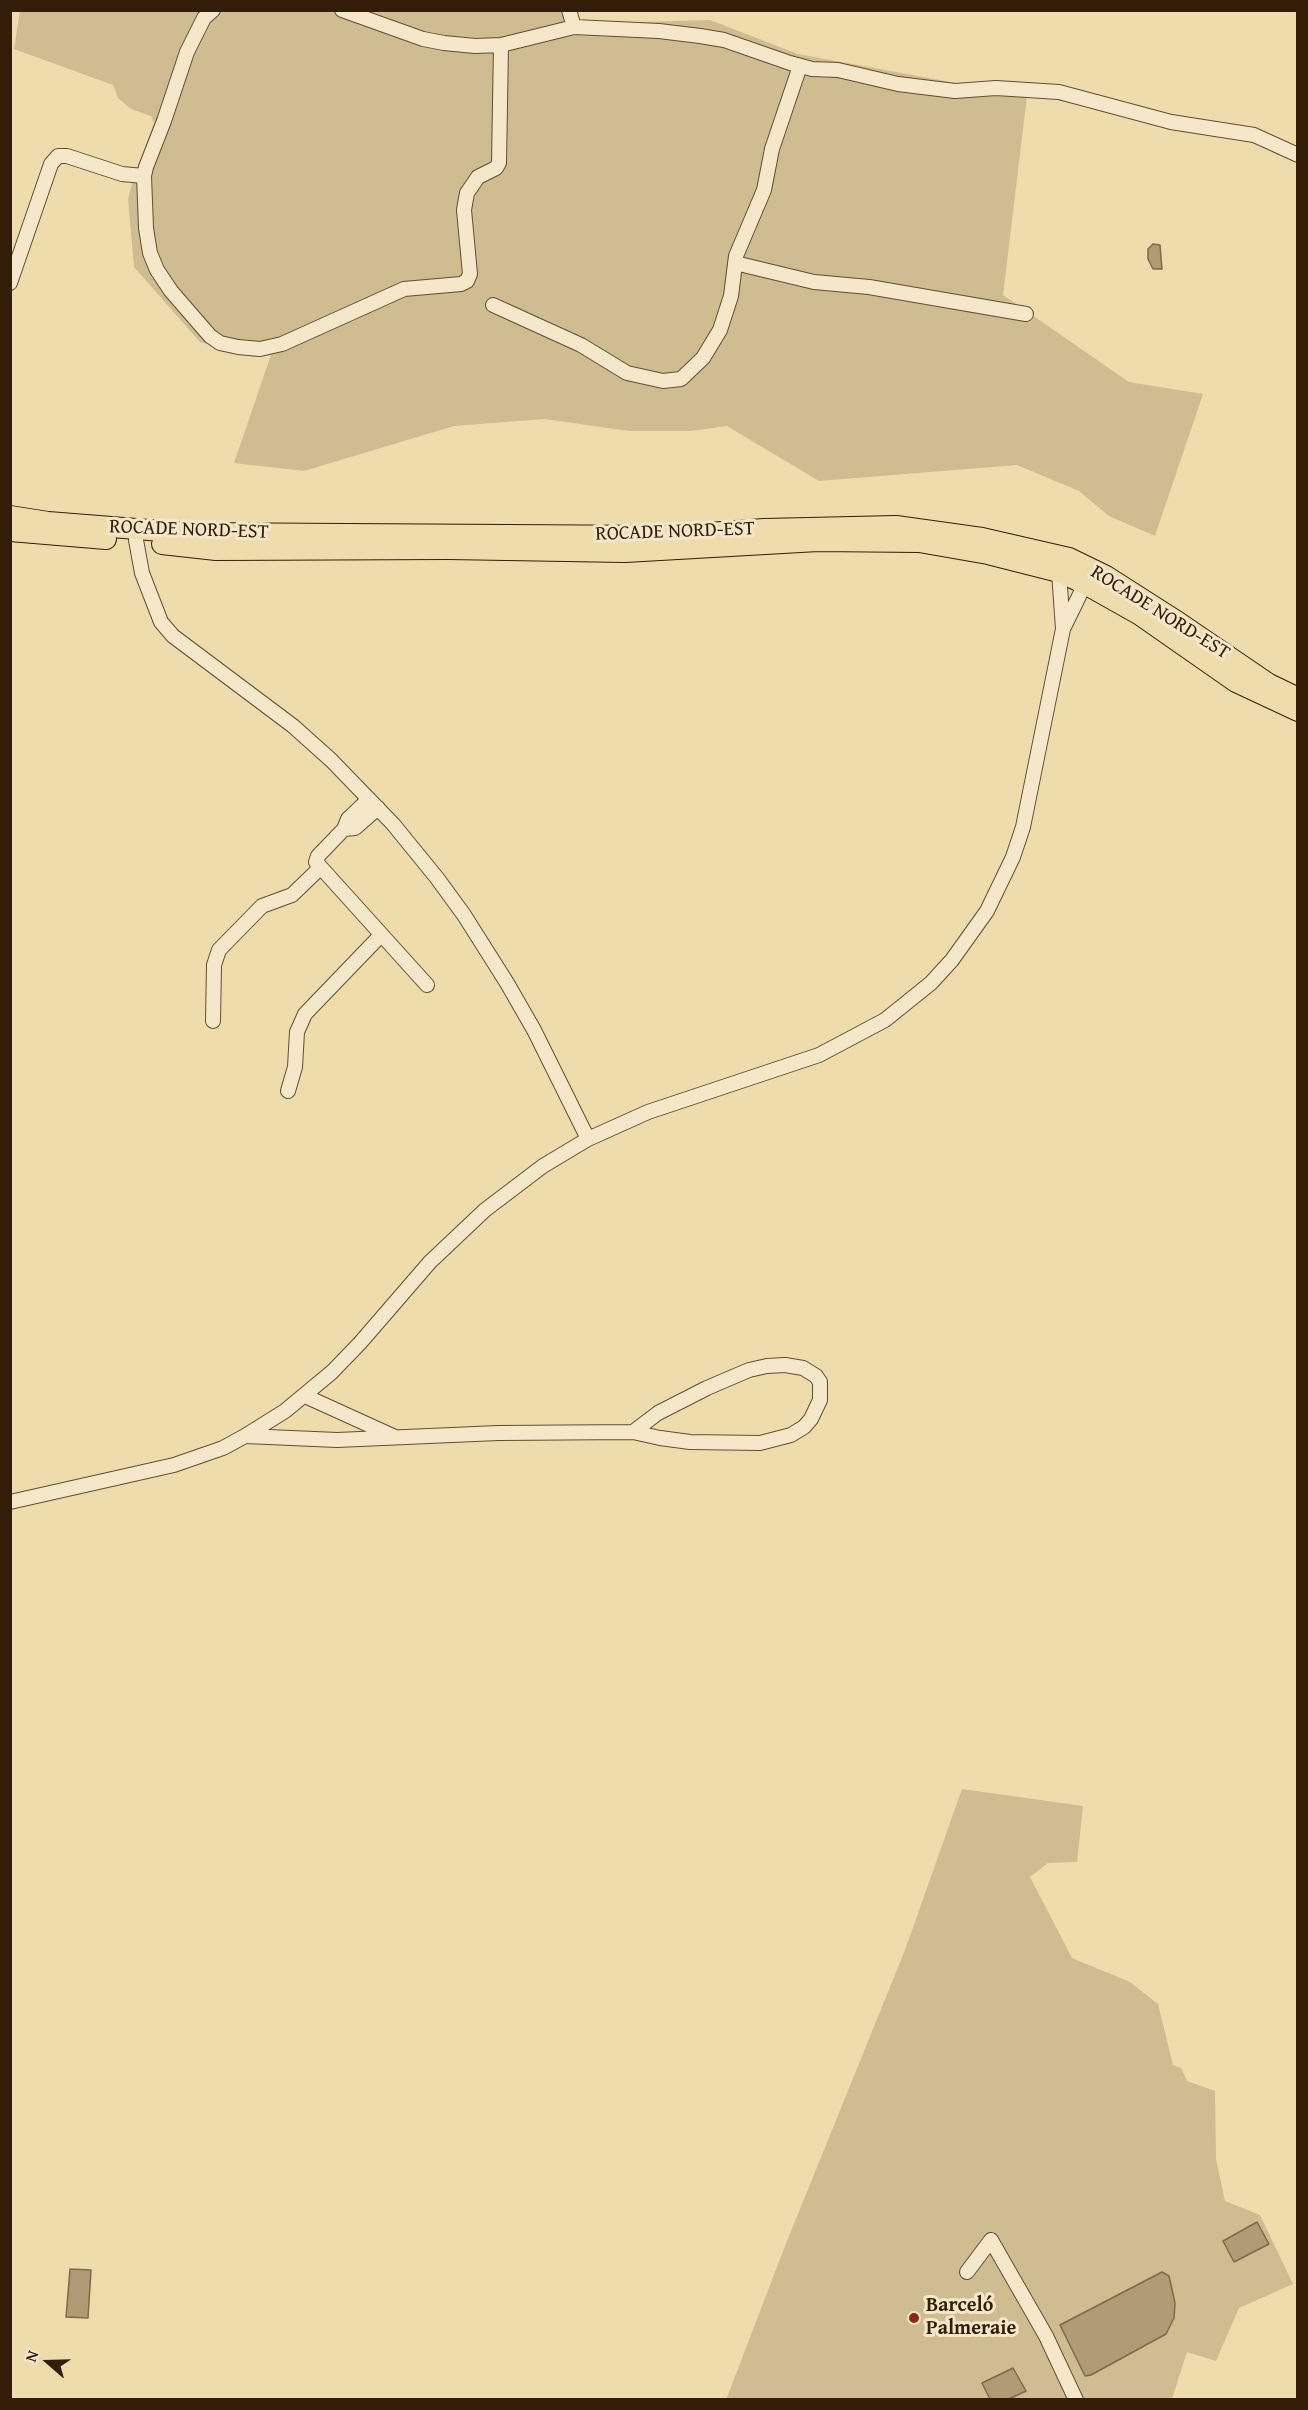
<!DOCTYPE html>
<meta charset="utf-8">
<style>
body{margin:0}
#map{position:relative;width:1308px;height:2410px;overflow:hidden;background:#efdcad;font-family:"Gentium Book Plus",serif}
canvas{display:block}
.frame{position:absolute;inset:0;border:12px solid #341d08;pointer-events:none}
.north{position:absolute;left:18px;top:2332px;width:60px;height:60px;-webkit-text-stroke:4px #f5e8ca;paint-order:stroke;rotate:290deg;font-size:16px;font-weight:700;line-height:24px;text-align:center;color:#341d08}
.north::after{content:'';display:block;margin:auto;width:21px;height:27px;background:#341d08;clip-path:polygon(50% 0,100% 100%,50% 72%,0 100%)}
</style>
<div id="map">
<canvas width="1308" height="2410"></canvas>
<div class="frame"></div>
<div class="north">N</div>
</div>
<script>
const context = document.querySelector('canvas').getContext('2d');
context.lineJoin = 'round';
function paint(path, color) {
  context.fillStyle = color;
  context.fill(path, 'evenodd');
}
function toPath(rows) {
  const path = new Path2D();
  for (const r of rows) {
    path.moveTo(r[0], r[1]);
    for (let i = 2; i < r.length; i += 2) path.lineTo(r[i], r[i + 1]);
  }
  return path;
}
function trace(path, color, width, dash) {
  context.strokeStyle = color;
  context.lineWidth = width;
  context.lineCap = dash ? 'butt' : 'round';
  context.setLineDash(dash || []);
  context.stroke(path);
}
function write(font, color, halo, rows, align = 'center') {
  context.font = font + ' "Gentium Book Plus",serif';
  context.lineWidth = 6;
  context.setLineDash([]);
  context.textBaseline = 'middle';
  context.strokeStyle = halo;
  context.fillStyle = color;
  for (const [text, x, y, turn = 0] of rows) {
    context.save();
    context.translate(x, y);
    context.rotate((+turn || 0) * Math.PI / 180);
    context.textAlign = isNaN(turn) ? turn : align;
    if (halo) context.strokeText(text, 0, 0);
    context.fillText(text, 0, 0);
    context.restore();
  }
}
paint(toPath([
 [569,10,569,24,710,20,798,54,1027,96,1003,295,1129,382,1203,394,1155,536,1109,516,1079,491,1017,465,819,481,727,426,691,431,629,431,545,419,454,426,304,471,234,463,273,349,253,357,200,342,134,267,128,199,134,176,154,123,151,116,131,109,118,98,113,85,14,49,20,11],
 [962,1789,1083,1806,1077,1862,1048,1863,1030,1877,1072,1958,1130,1982,1158,2004,1173,2065,1181,2068,1187,2081,1215,2091,1216,2159,1225,2201,1260,2215,1293,2284,1239,2308,1216,2361,1187,2352,1172,2399,726,2400,785,2246,905,1950]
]), '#cfbc91');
const water = toPath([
 [1153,244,1160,245,1162,269,1153,269,1148,259,1148,249,1153,244],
 [1257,2222,1269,2244,1234,2262,1223,2241,1257,2222],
 [70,2269,91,2270,88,2318,66,2317,70,2269],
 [1162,2272,1169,2276,1175,2303,1174,2318,1166,2334,1091,2375,1085,2376,1060,2325,1162,2272],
 [1013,2368,1026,2391,1009,2399,990,2399,982,2383,1013,2368]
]);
paint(water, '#af9b75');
trace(water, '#7e6949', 1.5);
const minor = toPath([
 [213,10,204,18,187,52,164,121,146,167,144,176,146,228,150,253,157,270,171,291,210,336,220,343,238,347,260,349,282,344,404,289,461,284,467,281,470,274,464,210,467,193,478,177,496,168,499,163,501,45],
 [342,10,423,39,444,43,475,46,501,45,574,27,659,31,700,36,724,40,790,63,812,69,838,70,898,84,955,91,996,88,1059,92,1171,122,1254,135,1298,155],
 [569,10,574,27],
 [735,263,814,282,869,287,1026,314],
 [10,283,51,164,58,156,67,156,122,174,144,176],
 [493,305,581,345,627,373,663,381,681,379,703,358,720,330,731,296,736,256,764,190,772,149,800,66],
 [136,540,142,573,161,622,173,636,293,726,331,760,393,824,437,878,464,915,507,983,534,1030,588,1139],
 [1064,627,1085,584],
 [369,799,348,819,344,829,318,856,316,862,427,985],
 [344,829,355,828,378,808],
 [213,1021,214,965,219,950,262,906,292,895,320,868],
 [288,1091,295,1067,297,1032,305,1014,381,935],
 [305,1396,393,1436],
 [245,1436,337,1440,498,1433,633,1432,660,1438,690,1442,760,1443,791,1435,804,1427,811,1419,820,1400,820,1382,816,1376,803,1368,785,1365,767,1366,749,1370,707,1388,658,1413,633,1432],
 [10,1502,174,1465,223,1448,245,1436,285,1411,332,1372,360,1343,430,1262,485,1210,543,1166,588,1139,648,1112,819,1055,885,1020,931,983,952,960,987,911,1013,857,1023,827,1063,629,1059,572],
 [967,2272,991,2240,1046,2336,1076,2400]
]);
const highway = toPath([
 [10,516,48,522,187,533,666,536,764,529,896,526,982,538,1069,558,1106,576,1178,622,1269,684,1298,698],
 [10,531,106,539],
 [162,544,216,550,448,549,625,552,818,541,919,542,988,554,1059,572,1085,584,1140,615,1236,682,1298,711]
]);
trace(minor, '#634d31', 16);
trace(highway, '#341d08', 22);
trace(minor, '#f5e8ca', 14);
trace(highway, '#efdcad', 20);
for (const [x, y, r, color] of [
 [914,2318,6,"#8f2418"]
]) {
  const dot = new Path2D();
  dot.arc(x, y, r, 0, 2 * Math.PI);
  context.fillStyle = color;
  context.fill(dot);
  trace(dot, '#f5e8ca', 2);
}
write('20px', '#341d08', '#f5e8ca', [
 ["ROCADE NORD-EST",189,530,2],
 ["ROCADE NORD-EST",675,532,-2],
 ["ROCADE NORD-EST",1160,613,32]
]);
write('bold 20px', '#341d08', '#f5e8ca', [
 ["Barceló",926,2306],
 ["Palmeraie",926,2329]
], 'left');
</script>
